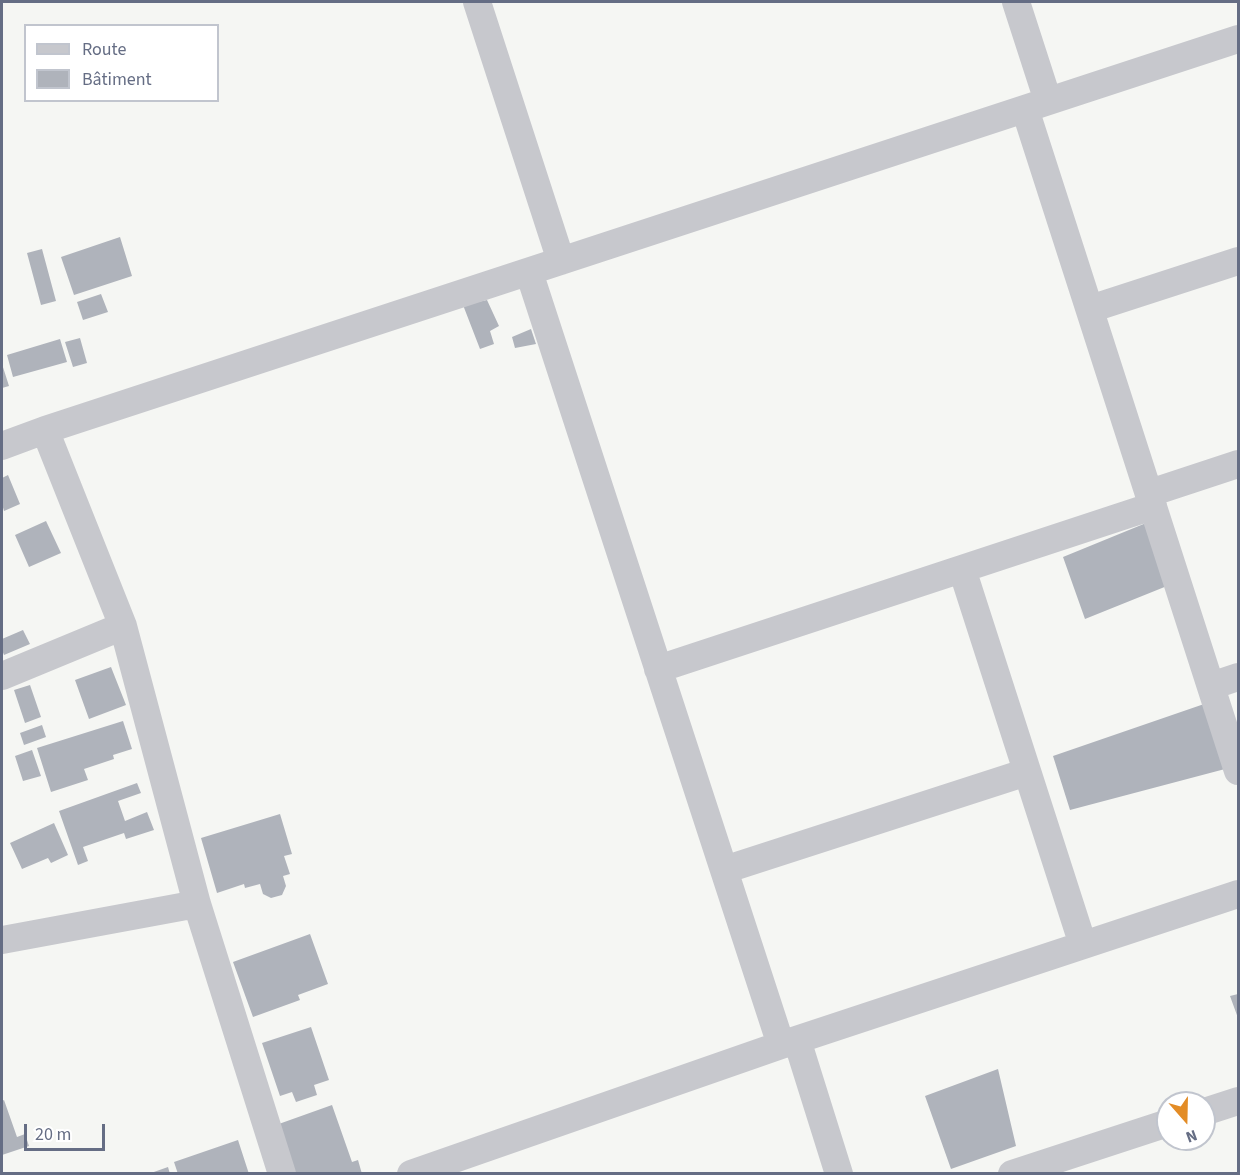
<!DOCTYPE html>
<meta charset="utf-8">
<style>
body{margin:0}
#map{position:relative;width:1240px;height:1175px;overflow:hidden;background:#f5f6f3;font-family:"Source Sans 3",sans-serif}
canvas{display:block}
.frame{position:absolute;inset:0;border:3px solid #656d84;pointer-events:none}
.legend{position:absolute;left:24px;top:24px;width:195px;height:78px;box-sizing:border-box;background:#fff;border:2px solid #c1c5ce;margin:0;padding:8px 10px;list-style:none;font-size:18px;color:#656d84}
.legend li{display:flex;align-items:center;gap:12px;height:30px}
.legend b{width:30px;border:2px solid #c1c5ce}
.north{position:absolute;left:1156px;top:1091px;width:60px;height:60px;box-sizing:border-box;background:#fff;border:2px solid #c1c5ce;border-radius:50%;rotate:160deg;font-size:16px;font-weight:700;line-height:24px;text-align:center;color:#656d84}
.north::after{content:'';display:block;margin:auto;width:21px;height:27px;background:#e38c26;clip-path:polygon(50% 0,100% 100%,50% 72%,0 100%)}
.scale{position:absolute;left:24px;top:1124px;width:81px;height:27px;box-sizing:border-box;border:3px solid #656d84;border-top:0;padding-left:8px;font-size:18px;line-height:21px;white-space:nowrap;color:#656d84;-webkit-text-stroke:4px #fff;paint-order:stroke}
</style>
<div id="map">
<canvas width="1240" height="1175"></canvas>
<div class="frame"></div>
<ul class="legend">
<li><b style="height:8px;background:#c7c8cd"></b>Route</li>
<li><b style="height:16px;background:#afb3bb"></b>Bâtiment</li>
</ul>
<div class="north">N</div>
<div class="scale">20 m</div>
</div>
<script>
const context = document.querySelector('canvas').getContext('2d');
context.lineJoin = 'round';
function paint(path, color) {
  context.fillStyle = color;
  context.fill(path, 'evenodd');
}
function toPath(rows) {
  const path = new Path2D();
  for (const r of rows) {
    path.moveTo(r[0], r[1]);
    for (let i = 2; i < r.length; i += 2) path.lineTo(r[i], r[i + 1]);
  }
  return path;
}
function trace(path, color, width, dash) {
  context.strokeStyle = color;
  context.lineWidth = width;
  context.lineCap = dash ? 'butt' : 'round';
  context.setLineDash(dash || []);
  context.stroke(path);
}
paint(toPath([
 [120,237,132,276,74,295,61,257],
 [42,249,56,301,41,305,27,253],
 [101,294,108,312,83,320,77,302],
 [487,300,499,326,490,331,494,344,480,349,463,305],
 [531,329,536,344,515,348,512,337],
 [80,338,87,363,73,367,65,342],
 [60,339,67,362,13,377,7,355],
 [2,364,9,386,2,388],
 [8,475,20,504,4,511,2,504,2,478],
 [46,521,61,553,29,567,15,535],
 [1151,521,1167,586,1085,619,1063,557],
 [23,630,30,644,4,655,2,650,2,639],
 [111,667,126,705,89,719,75,680],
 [30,685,41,717,25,723,14,690],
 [1207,703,1225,769,1070,810,1053,756],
 [123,721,132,749,113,755,114,759,84,769,88,780,51,792,37,748],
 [42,725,46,737,24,745,20,733],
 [32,750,41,776,23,781,15,756],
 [137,783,141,793,118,801,125,821,147,812,154,830,126,839,124,833,83,847,88,861,78,865,59,811],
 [280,814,292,854,284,856,290,874,283,876,286,886,282,895,271,898,263,894,260,884,245,888,244,884,217,893,201,838],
 [54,823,68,855,51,863,48,858,22,869,10,843],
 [310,934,328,984,298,995,300,1000,253,1017,233,962],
 [1238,994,1238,1018,1230,996],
 [311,1027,329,1080,314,1085,317,1095,296,1102,292,1092,280,1096,262,1043],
 [998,1069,1016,1146,951,1169,925,1096],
 [4,1100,17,1137,25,1134,29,1146,2,1155,2,1101],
 [332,1105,352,1162,358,1160,362,1174,293,1174,276,1125],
 [238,1140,249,1174,178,1174,174,1162],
 [168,1167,170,1174,151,1174,151,1173]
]), '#afb3bb');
trace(toPath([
 [477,2,561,261],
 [1016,2,1048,101],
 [1025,109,1238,771],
 [529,272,781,1045],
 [1090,309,1238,261],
 [45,430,123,626,197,904,282,1174],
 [2,446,45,430,1238,39],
 [1150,493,1238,464],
 [962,569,1083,945],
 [658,669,1153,506],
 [2,676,123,626],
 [1211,686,1238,677],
 [724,870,1027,772],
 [2,940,197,904],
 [797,1040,839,1174],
 [1204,1112,1238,1101],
 [411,1174,781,1045,1238,894],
 [1012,1174,1168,1123]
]), '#c7c8cd', 28);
</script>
